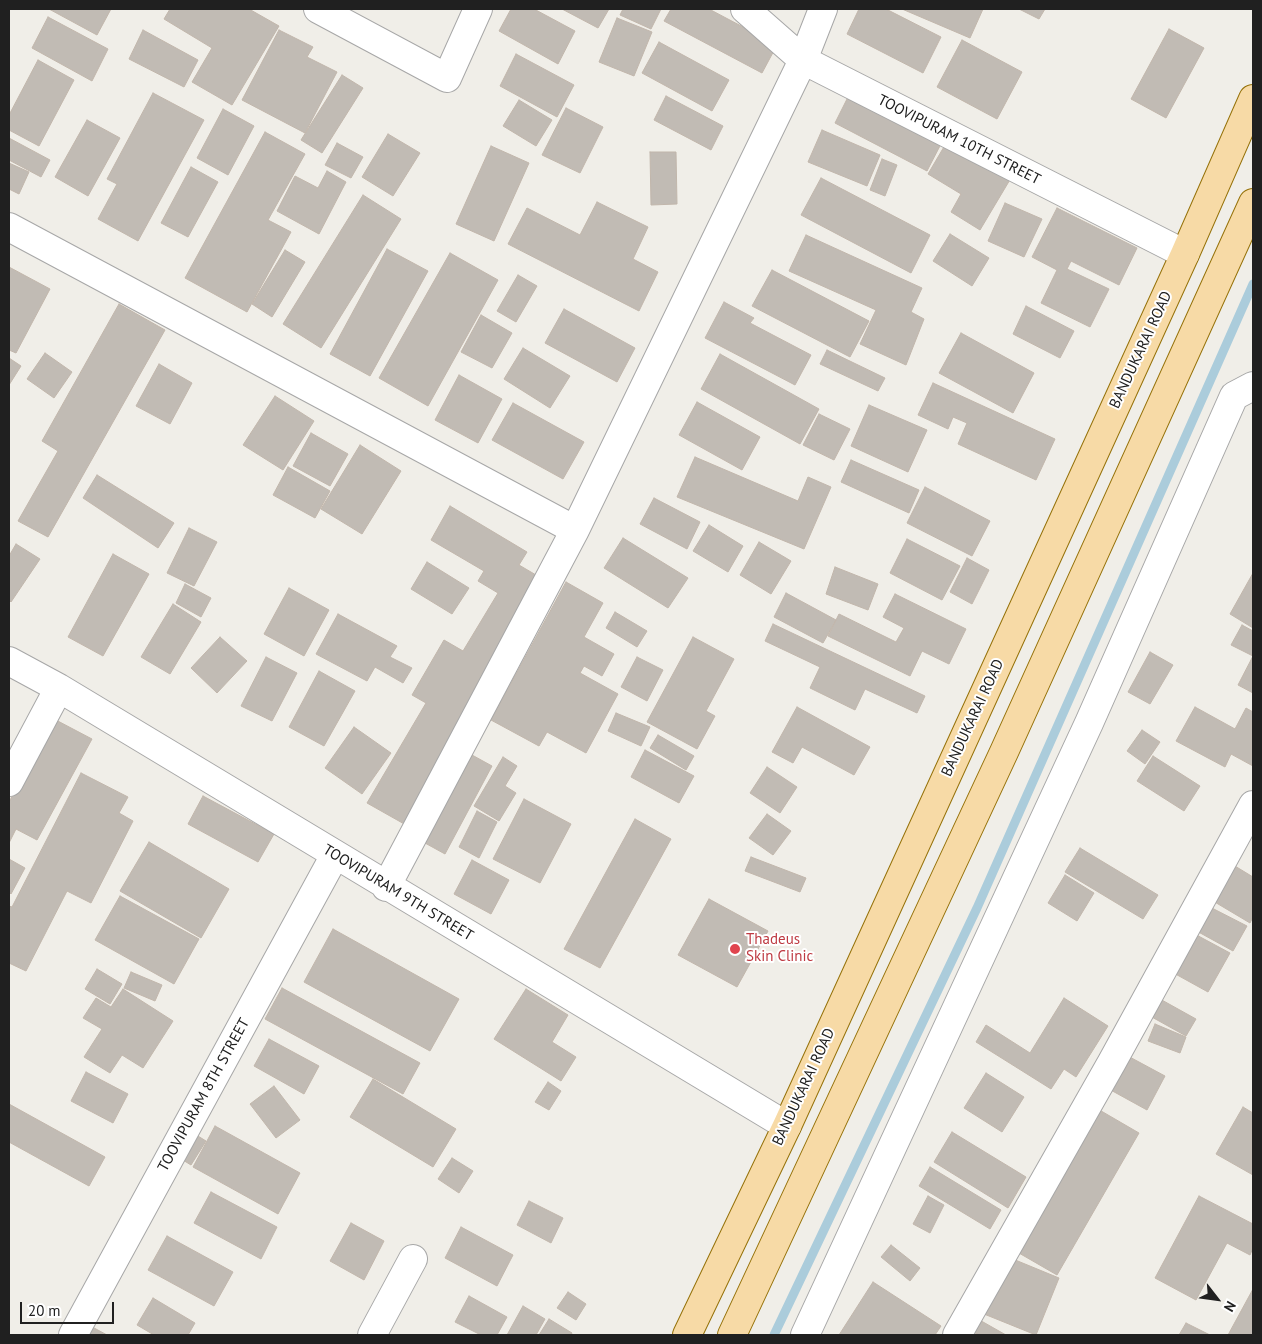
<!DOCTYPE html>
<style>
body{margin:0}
#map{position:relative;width:1262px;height:1344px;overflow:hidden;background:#f0eee8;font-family:"PT Sans",sans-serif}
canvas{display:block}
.frame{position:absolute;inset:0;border:10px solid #202020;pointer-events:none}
.north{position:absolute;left:1192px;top:1274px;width:50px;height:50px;-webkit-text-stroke:4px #fff;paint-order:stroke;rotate:120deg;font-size:14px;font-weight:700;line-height:20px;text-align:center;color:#202020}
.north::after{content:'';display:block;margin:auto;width:18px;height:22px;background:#202020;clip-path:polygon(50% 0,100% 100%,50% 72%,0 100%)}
.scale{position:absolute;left:20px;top:1302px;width:94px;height:22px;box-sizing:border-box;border:2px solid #202020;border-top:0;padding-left:6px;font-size:15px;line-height:18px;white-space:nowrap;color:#202020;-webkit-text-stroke:4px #fff;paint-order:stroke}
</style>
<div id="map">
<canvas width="1262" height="1344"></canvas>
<div class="frame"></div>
<div class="north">N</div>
<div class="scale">20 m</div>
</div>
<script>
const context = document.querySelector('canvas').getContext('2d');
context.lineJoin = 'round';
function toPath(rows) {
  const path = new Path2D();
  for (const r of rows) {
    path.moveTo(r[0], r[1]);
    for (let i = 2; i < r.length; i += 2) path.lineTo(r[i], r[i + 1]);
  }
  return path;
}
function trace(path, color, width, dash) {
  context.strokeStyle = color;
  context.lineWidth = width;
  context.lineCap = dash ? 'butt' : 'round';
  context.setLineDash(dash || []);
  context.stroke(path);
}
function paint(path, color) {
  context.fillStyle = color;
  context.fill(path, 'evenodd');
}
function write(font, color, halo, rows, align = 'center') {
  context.font = font + ' "PT Sans",sans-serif';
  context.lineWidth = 4;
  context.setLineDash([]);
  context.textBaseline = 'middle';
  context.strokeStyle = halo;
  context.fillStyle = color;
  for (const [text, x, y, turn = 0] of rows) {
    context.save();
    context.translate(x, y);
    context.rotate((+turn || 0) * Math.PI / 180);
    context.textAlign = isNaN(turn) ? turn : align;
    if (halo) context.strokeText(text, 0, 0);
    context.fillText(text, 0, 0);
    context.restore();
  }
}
trace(toPath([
 [774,1335,977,908,1253,284]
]), '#abccdb', 9);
const building = toPath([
 [49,9,111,9,97,35,49,9],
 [170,9,249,9,279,26,232,105,192,82,212,48,164,19,170,9],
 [511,9,534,9,575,31,558,64,499,31,511,9],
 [562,9,609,9,598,28,562,9],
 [623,9,661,9,651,29,620,15,623,9],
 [671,9,709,9,777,45,762,73,664,21,671,9],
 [859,9,886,9,941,37,923,73,847,34,859,9],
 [902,9,983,9,970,38,902,9],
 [1019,9,1045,9,1039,19,1019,9],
 [48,17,108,49,92,81,32,48,48,17],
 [617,18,652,32,634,76,599,62,617,18],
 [1169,29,1204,48,1166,118,1131,99,1169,29],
 [143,30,198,60,184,87,129,59,143,30],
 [279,30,313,47,307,57,337,72,305,133,242,100,279,30],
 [962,40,1022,72,997,119,937,87,962,40],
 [659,42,729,80,712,111,642,73,659,42],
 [516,54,574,85,557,117,500,86,516,54],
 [38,60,74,80,39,146,9,130,9,115,38,60],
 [342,75,363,88,322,153,301,140,342,75],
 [851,91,943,140,927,171,835,123,851,91],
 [153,93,204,120,138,241,98,219,117,184,107,179,153,93],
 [666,96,723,126,711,150,654,120,666,96],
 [519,100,552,120,536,146,503,126,519,100],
 [566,108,603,127,580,173,542,155,566,108],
 [223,109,254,126,228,175,197,158,223,109],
 [87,120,120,138,88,196,55,177,87,120],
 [822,130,880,155,867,186,808,162,822,130],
 [265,132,305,154,268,220,291,232,247,312,185,278,265,132],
 [388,134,420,153,393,196,362,177,388,134],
 [9,138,50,160,41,177,9,160,9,138],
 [948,140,1011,178,980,230,951,212,961,194,928,174,948,140],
 [337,143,363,157,351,178,325,165,337,143],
 [491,146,529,163,494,241,456,224,491,146],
 [650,152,676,152,677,204,651,205,650,152],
 [882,159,897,165,885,196,870,190,882,159],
 [9,163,29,172,19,194,9,189,9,163],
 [191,167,218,182,188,237,161,223,191,167],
 [327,171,346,182,319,234,277,211,295,176,318,188,327,171],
 [821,178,930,235,911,273,801,215,821,178],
 [363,195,401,219,321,348,283,324,363,195],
 [597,202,648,227,633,259,658,272,639,311,508,244,527,208,580,235,597,202],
 [1005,203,1042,219,1024,257,988,241,1005,203],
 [1057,208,1137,248,1119,285,1071,261,1067,269,1109,289,1090,327,1041,303,1057,270,1032,257,1057,208],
 [950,234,989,258,972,286,933,261,950,234],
 [806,235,922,288,911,312,924,319,906,365,860,344,876,310,789,271,806,235],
 [387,249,428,271,370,376,330,354,387,249],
 [285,250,305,262,272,317,252,304,285,250],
 [450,253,498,280,428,406,379,378,450,253],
 [9,267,50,289,16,353,9,350,9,267],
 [772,270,869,321,850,357,752,306,772,270],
 [518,275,537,286,516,322,497,311,518,275],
 [724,302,754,318,750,323,811,355,795,385,705,338,724,302],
 [119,304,165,330,48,537,18,521,58,451,42,441,119,304],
 [1026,306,1074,331,1060,358,1013,334,1026,306],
 [564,309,635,348,617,382,545,343,564,309],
 [481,315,512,333,492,368,461,352,481,315],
 [961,333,1034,373,1013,413,939,373,961,333],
 [523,348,570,376,550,408,504,379,523,348],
 [827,350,885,378,878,391,820,364,827,350],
 [45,353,72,372,54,398,27,379,45,353],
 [720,354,819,409,800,444,701,389,720,354],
 [9,358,21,366,9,385,9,358],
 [159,364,192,383,170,424,136,406,159,364],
 [459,375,502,399,478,443,435,420,459,375],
 [933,383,1055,439,1036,480,958,444,967,423,953,417,948,429,918,415,933,383],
 [275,396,314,421,283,470,243,445,275,396],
 [697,402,760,437,742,470,679,435,697,402],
 [513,403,584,442,563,479,492,440,513,403],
 [869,405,927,430,908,472,851,446,869,405],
 [819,414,850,429,834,460,803,445,819,414],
 [311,433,348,454,330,486,293,466,311,433],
 [360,445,401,471,362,534,321,509,360,445],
 [695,457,798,501,808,477,831,487,804,549,677,497,695,457],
 [851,460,919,490,909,513,841,482,851,460],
 [288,467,330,491,315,518,273,495,288,467],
 [97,475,174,523,158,548,83,498,97,475],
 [925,487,990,521,972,556,907,523,925,487],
 [654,498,700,522,687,549,640,524,654,498],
 [450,506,527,552,519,565,536,575,524,595,528,598,474,689,483,694,406,825,367,803,426,703,412,695,444,640,463,651,498,593,478,581,484,571,431,540,450,506],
 [709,525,743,546,728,572,693,551,709,525],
 [189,528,217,542,194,586,167,573,189,528],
 [623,538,688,578,668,608,604,568,623,538],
 [907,539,960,566,942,600,890,573,907,539],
 [759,542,791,561,771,594,740,575,759,542],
 [16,544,40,559,11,602,9,600,9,556,16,544],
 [113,554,149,574,103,656,68,637,113,554],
 [967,558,989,570,972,604,950,592,967,558],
 [427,562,469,588,452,614,411,589,427,562],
 [835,567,878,584,868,610,826,594,835,567],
 [1253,573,1253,628,1230,614,1253,573],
 [566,582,603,603,584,637,614,654,602,676,584,666,580,673,618,694,586,753,547,732,539,746,491,720,566,582],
 [185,584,211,598,201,617,176,603,185,584],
 [289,588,329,610,304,656,264,634,289,588],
 [786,593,836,620,823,643,774,617,786,593],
 [895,594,966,629,949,664,922,651,910,676,828,636,839,614,896,642,904,628,883,617,895,594],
 [173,604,201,622,170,674,141,657,173,604],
 [615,612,647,631,637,647,606,628,615,612],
 [338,614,397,646,390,657,412,668,403,683,375,667,367,681,316,654,338,614],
 [773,624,925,696,917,713,865,689,855,710,810,688,820,667,765,641,773,624],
 [1242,625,1253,631,1253,693,1238,685,1253,656,1231,645,1242,625],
 [220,637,247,661,217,693,191,668,220,637],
 [693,637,734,659,706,711,715,716,697,749,647,722,693,637],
 [1150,652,1173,665,1150,704,1128,692,1150,652],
 [266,657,297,673,272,721,241,706,266,657],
 [637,657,663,670,647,701,621,687,637,657],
 [319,671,355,691,324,746,289,727,319,671],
 [797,707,870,747,854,775,802,747,793,763,772,752,797,707],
 [1195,707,1235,729,1246,708,1253,712,1253,766,1231,754,1225,767,1176,741,1195,707],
 [616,713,650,727,641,746,608,731,616,713],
 [54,719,92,739,37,840,16,829,9,843,9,802,54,719],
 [354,727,391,753,362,794,325,768,354,727],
 [1142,730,1160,742,1145,764,1127,751,1142,730],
 [658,735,694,756,686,770,650,748,658,735],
 [645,750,694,776,679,803,631,777,645,750],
 [472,755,492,766,445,854,425,843,472,755],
 [1153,756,1200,786,1184,811,1137,781,1153,756],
 [503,757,517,766,505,786,516,793,499,821,474,806,503,757],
 [767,767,797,787,780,813,750,793,767,767],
 [81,773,128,797,119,813,133,821,91,903,67,891,26,971,9,963,9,906,12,907,81,773],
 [203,796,274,834,258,862,188,824,203,796],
 [524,799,571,824,540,883,493,859,524,799],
 [477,811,497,822,479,858,459,847,477,811],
 [767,814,791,831,773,855,749,838,767,814],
 [635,819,671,839,600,968,564,949,635,819],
 [149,842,229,889,201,938,120,891,149,842],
 [1080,848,1158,895,1143,919,1065,872,1080,848],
 [751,857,806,878,800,892,745,871,751,857],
 [9,859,25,868,11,894,9,892,9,859],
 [472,860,509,880,491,914,454,894,472,860],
 [1225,860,1253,877,1253,917,1250,923,1203,895,1225,860],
 [1065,875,1094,893,1077,921,1048,903,1065,875],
 [120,896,199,939,174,984,95,940,120,896],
 [709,899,768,931,737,987,678,955,709,899],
 [1206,905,1247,926,1233,951,1193,929,1206,905],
 [333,929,459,999,430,1051,304,982,333,929],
 [1191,932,1230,953,1208,992,1170,971,1191,932],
 [97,969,122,984,110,1004,85,989,97,969],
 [131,972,162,985,155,1001,124,988,131,972],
 [282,988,420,1063,403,1094,265,1019,282,988],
 [123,989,173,1021,143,1068,122,1055,110,1073,84,1057,102,1029,83,1018,96,998,111,1007,123,989],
 [526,989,568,1015,552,1042,576,1057,561,1081,494,1039,526,989],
 [1151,994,1196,1019,1186,1036,1141,1011,1151,994],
 [1064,998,1108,1026,1076,1077,1064,1069,1051,1089,976,1042,986,1025,1030,1053,1064,998],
 [1155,1024,1186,1037,1180,1053,1148,1041,1155,1024],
 [269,1039,319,1066,304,1094,254,1066,269,1039],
 [1126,1055,1165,1076,1147,1110,1107,1088,1126,1055],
 [86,1072,128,1094,113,1123,71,1101,86,1072],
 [986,1073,1024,1097,1002,1132,964,1108,986,1073],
 [373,1079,456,1129,433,1167,350,1117,373,1079],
 [548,1082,561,1091,549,1110,535,1102,548,1082],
 [274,1086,300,1120,276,1138,250,1104,274,1086],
 [9,1104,105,1157,89,1186,9,1142,9,1104],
 [1243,1107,1253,1113,1253,1175,1216,1154,1243,1107],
 [1096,1108,1139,1133,1057,1275,1012,1249,1096,1108],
 [215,1126,300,1173,278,1214,193,1167,215,1126],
 [952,1132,1026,1177,1008,1208,934,1162,952,1132],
 [193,1133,206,1141,191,1165,178,1157,193,1133],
 [452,1158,473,1171,459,1193,438,1179,452,1158],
 [930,1167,1001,1210,990,1229,919,1186,930,1167],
 [211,1192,277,1227,261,1259,194,1223,211,1192],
 [928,1196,944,1205,930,1233,913,1224,928,1196],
 [1199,1196,1253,1224,1253,1248,1250,1255,1227,1243,1196,1300,1155,1278,1199,1196],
 [529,1201,563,1218,551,1243,517,1225,529,1201],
 [351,1223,384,1241,364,1280,330,1261,351,1223],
 [461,1227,513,1255,497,1286,445,1258,461,1227],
 [167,1236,233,1272,214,1306,148,1270,167,1236],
 [891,1245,920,1268,910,1281,881,1257,891,1245],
 [1008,1257,1059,1278,1036,1335,984,1314,1008,1257],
 [873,1282,941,1326,935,1335,839,1335,873,1282],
 [1253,1289,1253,1335,1228,1335,1253,1289],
 [568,1292,586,1304,576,1320,557,1308,568,1292],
 [469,1296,507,1317,497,1335,481,1335,455,1322,469,1296],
 [153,1298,195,1323,188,1335,154,1335,137,1325,153,1298],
 [523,1306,545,1319,536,1335,507,1335,523,1306],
 [976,1318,1006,1335,979,1335,969,1330,976,1318],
 [549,1319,572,1333,571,1335,539,1335,549,1319],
 [85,1323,107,1335,78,1335,85,1323],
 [1186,1323,1210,1335,1179,1335,1186,1323]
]);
paint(building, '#c1bbb4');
trace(building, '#c1b6ab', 1);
const minor = toPath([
 [318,9,447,78,478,9],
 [745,9,803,60,1185,254],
 [9,227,575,530,803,60,823,9],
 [9,661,59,688,787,1126],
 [9,782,59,688],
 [386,887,575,530],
 [73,1335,335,855],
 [372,1335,413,1259],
 [805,1335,1089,723,1234,396,1253,386],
 [957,1335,1112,1062,1253,805]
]);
const major = toPath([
 [687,1335,787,1126,1185,254,1253,99],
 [732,1335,1004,752,1253,203]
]);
trace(minor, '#a7a7a7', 30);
trace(major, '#957108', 30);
trace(minor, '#fff', 28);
trace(major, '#f7daa6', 28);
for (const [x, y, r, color] of [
 [735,949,6,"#e0444e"]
]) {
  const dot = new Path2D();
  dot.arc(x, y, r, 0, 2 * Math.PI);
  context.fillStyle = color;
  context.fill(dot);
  trace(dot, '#fff', 2);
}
write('15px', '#202020', '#fff', [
 ["TOOVIPURAM 10TH STREET",959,140,27],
 ["BANDUKARAI ROAD",1141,350,-65],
 ["BANDUKARAI ROAD",973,718,-65],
 ["TOOVIPURAM 9TH STREET",398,893,31],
 ["BANDUKARAI ROAD",804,1087,-65],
 ["TOOVIPURAM 8TH STREET",204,1095,-61]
]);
write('15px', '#be3a42', '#fff', [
 ["Thadeus",746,940],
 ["Skin Clinic",746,957]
], 'left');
</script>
